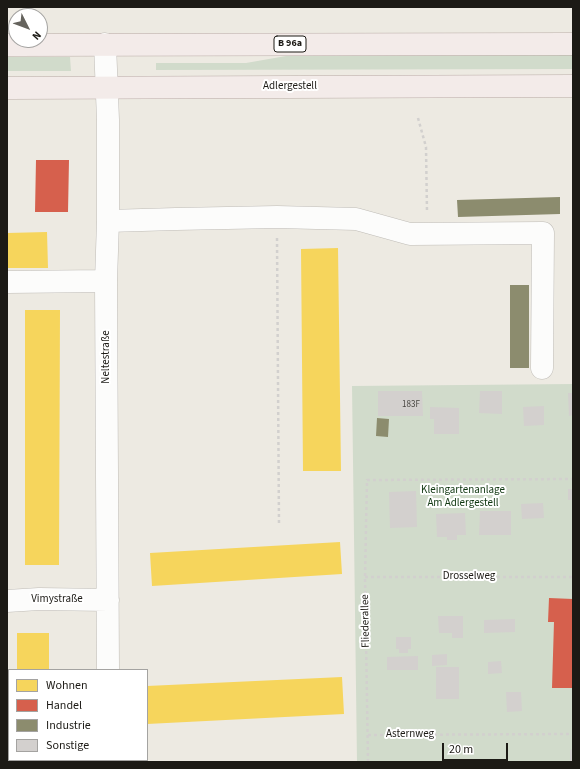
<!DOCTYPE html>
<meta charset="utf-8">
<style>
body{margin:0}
#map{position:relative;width:580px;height:769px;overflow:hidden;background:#edeae2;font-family:"Source Sans 3",sans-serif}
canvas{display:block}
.frame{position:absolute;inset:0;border:8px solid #1c1a15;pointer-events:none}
.legend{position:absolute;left:8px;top:669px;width:140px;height:92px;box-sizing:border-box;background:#fff;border:1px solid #a4a3a1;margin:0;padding:5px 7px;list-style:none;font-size:12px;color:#1c1a15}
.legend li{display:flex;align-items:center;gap:8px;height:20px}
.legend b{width:20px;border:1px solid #a4a3a1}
.north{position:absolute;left:8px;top:8px;width:40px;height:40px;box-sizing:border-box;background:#fff;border:1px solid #a4a3a1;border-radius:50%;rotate:132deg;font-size:11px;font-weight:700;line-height:16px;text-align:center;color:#1c1a15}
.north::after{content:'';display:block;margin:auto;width:14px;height:18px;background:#65635d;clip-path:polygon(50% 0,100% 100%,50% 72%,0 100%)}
.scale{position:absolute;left:442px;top:743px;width:66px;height:18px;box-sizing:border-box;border:2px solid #1c1a15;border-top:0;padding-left:5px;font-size:12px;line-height:14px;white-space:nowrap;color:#1c1a15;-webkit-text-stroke:3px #fff;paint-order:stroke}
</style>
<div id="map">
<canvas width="580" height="769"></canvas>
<div class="frame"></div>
<ul class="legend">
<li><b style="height:11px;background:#f6d55c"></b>Wohnen</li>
<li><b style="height:11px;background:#d6604d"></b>Handel</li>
<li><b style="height:11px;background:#8c8c6e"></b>Industrie</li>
<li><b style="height:11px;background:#d3d0ce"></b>Sonstige</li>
</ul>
<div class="north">N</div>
<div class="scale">20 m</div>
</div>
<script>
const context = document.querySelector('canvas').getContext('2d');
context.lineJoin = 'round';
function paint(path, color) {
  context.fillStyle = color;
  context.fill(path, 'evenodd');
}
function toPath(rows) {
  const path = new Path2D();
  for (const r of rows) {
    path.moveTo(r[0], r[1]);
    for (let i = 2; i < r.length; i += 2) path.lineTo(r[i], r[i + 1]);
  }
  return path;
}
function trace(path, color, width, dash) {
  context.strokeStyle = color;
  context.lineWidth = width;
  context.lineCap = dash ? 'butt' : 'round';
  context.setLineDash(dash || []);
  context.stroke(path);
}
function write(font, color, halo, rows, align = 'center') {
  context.font = font + ' "Source Sans 3",sans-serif';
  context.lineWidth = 4;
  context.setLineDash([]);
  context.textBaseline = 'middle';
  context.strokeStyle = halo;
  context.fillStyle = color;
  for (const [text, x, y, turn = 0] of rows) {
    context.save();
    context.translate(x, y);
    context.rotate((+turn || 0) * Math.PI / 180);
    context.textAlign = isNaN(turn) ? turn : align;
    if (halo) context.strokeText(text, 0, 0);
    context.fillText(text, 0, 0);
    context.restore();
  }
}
paint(toPath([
 [573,54,573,69,156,70,156,63,246,63,286,56,325,55],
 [7,57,70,57,71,71,7,71],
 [573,384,573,762,357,762,352,386]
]), '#d1dbcb');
paint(toPath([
 [47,232,48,268,7,268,7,233],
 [338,248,341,471,303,471,301,249],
 [25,310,60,310,59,565,25,565],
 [340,542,342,574,152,586,150,553],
 [17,633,49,633,49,670,17,670],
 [342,677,344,714,147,724,147,686],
 [18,760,49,760,49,762,18,762]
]), '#f6d55c');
paint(toPath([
 [36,160,69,160,68,212,35,212],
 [549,598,573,599,573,688,552,688,554,622,548,622]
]), '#d6604d');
paint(toPath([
 [560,197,560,214,458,217,457,200],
 [510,285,529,285,529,368,510,368],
 [377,418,389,419,388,437,376,436]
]), '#8c8c6e');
paint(toPath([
 [378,391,422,391,423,416,378,416],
 [480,391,502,391,502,414,479,413],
 [568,393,573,393,573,415,569,416],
 [544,406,544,425,524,426,523,407],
 [430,407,459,408,459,434,434,434,434,419,430,419],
 [568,489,573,489,573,500,568,500],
 [416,491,417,527,390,528,389,492],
 [543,503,544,518,522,519,521,504],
 [480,511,511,511,511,535,479,535],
 [465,513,466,535,457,535,457,540,447,540,447,537,437,537,436,514],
 [438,616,463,616,463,638,452,638,452,633,439,633],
 [515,619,515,632,484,633,484,620],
 [396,637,411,637,411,649,408,649,408,653,399,653,399,649,396,649],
 [447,654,447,665,432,666,432,655],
 [418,656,418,670,387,670,387,657],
 [501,661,502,673,488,674,488,662],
 [436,667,459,667,459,699,436,699],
 [506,692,521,692,522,711,507,712],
 [573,749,573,762,570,762,570,750]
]), '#d3d0ce');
const minor = toPath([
 [105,44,108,120,108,221,106,281,108,670],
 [108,221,176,219,277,217,356,219,410,234,543,233,542,368],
 [7,282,106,281],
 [7,601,39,599,108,600],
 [108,762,108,760]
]);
const major = toPath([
 [7,45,573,44],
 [7,88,573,86]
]);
trace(minor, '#bfbcb7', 23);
trace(major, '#b9aba6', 23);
trace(toPath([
 [418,118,426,147,427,212],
 [277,238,279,526],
 [365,577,573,577],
 [368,735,573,734],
 [368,762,365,577,367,480,573,479]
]), '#d2d0ce', 2.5, [3, 3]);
trace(minor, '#fcfcfb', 22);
trace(major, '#f3ebe9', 22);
write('9px', '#4a4843', null, [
 ["183F",411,405]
]);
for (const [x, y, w] of [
 [290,44,32]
]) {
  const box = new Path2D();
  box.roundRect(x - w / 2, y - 8, w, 16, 3);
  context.fillStyle = '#fff';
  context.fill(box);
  trace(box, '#1c1a15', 1);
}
write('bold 10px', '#1c1a15', null, [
 ["B 96a",290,44]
]);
write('11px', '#1c1a15', '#fff', [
 ["Adlergestell",290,87],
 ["Neltestraße",107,357,-90],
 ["Drosselweg",469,577],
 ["Vimystraße",57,600],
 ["Fliederallee",366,621,-91],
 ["Asternweg",410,735]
]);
write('11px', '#0f3610', '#fff', [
 ["Kleingartenanlage",463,491],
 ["Am Adlergestell",463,504]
]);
</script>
